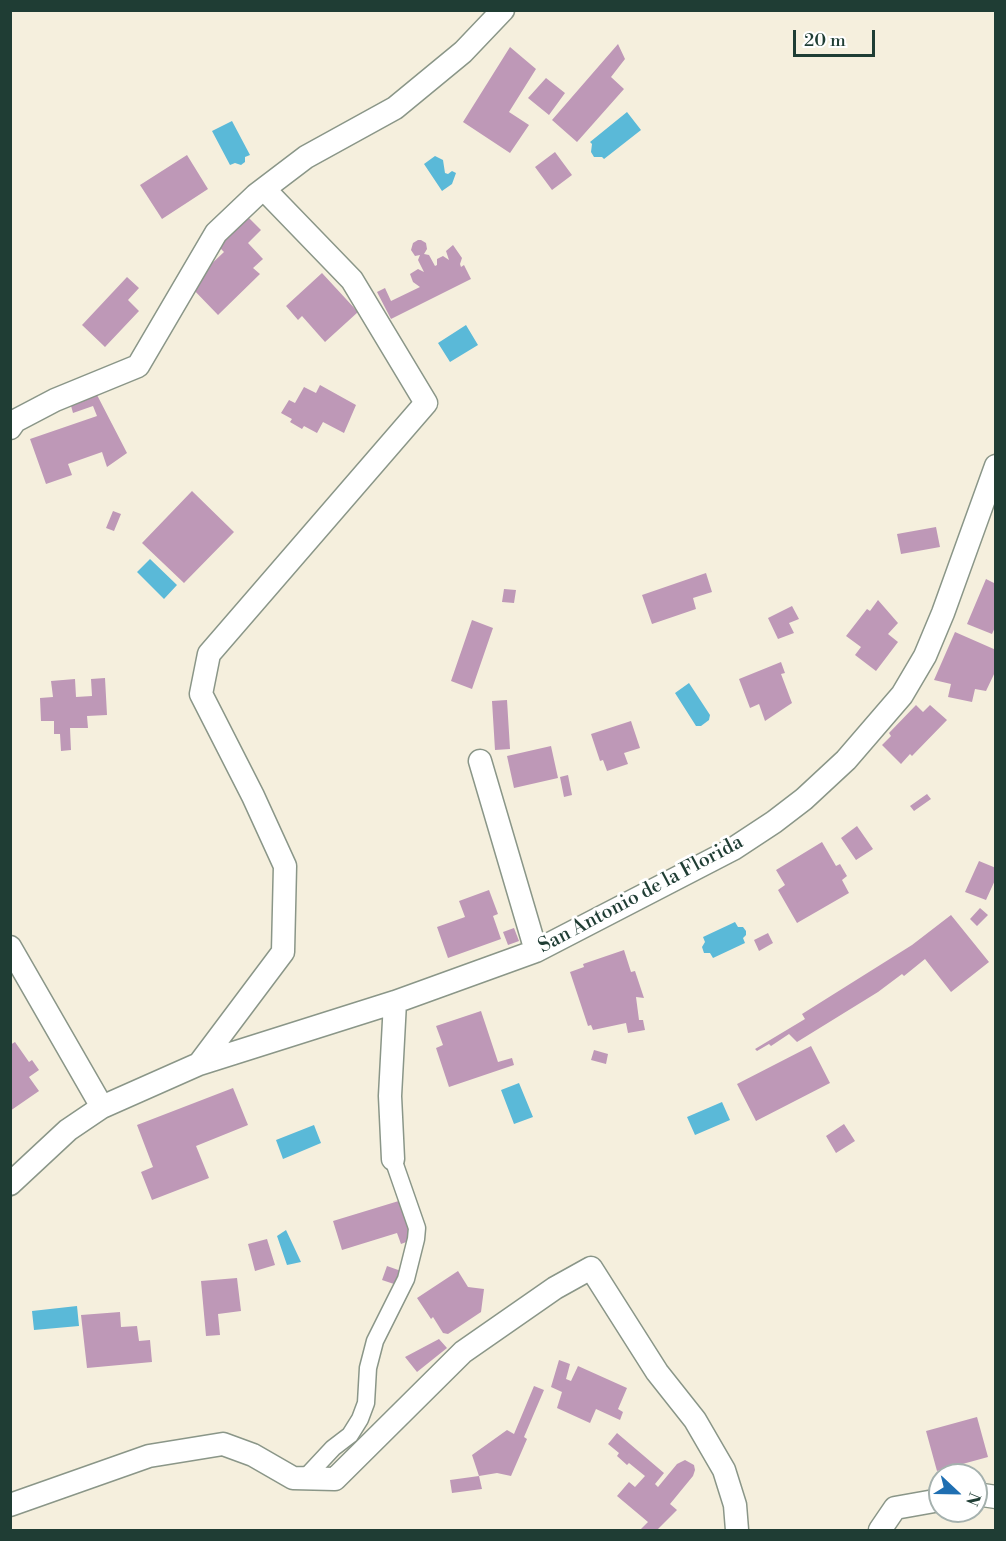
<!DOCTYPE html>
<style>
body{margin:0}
#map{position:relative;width:1006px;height:1541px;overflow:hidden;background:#f5efdd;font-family:"Libre Bodoni",serif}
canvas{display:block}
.frame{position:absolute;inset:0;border:12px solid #1f3d34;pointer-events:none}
.north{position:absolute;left:928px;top:1463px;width:60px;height:60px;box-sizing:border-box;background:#fff;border:2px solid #a5b1ae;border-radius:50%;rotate:112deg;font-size:16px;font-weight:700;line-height:24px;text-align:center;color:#1f3d34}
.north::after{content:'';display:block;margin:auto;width:21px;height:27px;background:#1f6fb2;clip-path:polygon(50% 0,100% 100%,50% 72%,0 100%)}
.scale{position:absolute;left:793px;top:30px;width:82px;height:27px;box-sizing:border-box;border:3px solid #1f3d34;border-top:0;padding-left:8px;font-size:18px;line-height:21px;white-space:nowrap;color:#1f3d34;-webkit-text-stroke:4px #fff;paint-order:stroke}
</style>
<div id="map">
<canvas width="1006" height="1541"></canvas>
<div class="frame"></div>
<div class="north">N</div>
<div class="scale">20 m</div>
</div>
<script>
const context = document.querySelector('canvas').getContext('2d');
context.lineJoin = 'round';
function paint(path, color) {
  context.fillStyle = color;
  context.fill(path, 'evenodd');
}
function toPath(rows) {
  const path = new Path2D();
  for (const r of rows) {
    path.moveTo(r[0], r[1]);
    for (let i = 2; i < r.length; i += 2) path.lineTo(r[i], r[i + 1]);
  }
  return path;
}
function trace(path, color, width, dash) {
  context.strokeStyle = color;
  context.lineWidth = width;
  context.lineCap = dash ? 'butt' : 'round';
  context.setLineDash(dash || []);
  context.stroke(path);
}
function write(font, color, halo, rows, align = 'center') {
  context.font = font + ' "Libre Bodoni",serif';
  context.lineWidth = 6;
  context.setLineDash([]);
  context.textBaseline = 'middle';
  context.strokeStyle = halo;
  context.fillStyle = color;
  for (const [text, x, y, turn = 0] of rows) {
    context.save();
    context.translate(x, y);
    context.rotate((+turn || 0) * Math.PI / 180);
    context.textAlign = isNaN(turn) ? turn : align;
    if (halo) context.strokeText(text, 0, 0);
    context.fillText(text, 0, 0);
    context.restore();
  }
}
paint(toPath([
 [627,112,641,130,604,159,602,157,594,157,591,152,592,144,590,142],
 [232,121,250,155,245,157,245,162,241,165,235,163,230,165,212,131],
 [435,156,443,160,445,173,448,174,452,171,456,173,452,184,442,191,424,164],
 [466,325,478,345,450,362,438,343],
 [150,559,177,585,164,599,137,572],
 [689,683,710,715,709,720,701,726,696,726,675,693],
 [735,922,738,927,743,927,746,931,746,935,743,938,745,943,713,958,710,953,704,953,702,947,705,942,703,937],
 [519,1083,533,1117,514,1124,501,1090],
 [722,1102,730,1120,695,1135,687,1117],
 [314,1125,321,1143,283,1159,276,1140],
 [286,1230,301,1262,287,1265,277,1236],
 [77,1306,79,1326,34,1330,32,1311]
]), '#5ab9d8');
paint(toPath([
 [618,44,625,59,611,77,624,89,577,142,552,120],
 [510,47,536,69,509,112,529,125,510,153,463,122],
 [546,78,565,93,549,115,528,98],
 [555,152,572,175,552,190,535,167],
 [187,155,208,189,162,219,140,185],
 [246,215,261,230,248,243,263,259,253,268,260,274,218,315,189,285,224,252,216,244],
 [418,240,421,240,426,243,427,249,424,254,429,255,435,266,437,265,437,259,443,256,449,260,446,251,453,245,462,258,460,264,461,267,464,265,471,279,391,319,377,292,385,288,391,301,420,287,413,282,410,274,418,269,424,272,418,260,420,255,415,256,411,250,413,243],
 [322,273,358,312,325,342,302,316,298,320,286,306],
 [127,277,139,288,128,300,139,311,105,347,82,325],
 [320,385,356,405,344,433,323,422,317,433,304,426,302,429,290,422,292,419,281,413,289,400,295,403,304,387,316,393],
 [96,393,127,453,107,467,102,452,68,464,72,475,46,484,30,439,97,416,93,406,73,413,70,402],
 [192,491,234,532,184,583,142,543],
 [113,511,121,514,114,531,106,528],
 [936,527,940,547,901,554,897,534],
 [706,573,712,592,693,598,696,609,652,624,642,595],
 [986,579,996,584,996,625,992,634,967,624],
 [504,589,516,590,514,603,502,602],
 [878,600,898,623,888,634,898,642,876,671,855,655,861,647,846,636,867,609,870,611],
 [792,606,799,619,789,623,794,633,778,639,768,618],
 [472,620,493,628,472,689,451,681],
 [955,632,996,650,996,670,986,691,975,689,972,702,948,697,951,684,934,680],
 [781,662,785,673,781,674,792,703,765,721,759,704,750,708,739,679],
 [105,678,107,715,87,716,88,728,70,728,71,750,61,751,60,734,54,734,54,721,41,721,40,698,53,697,51,681,75,679,76,697,92,696,91,679],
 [507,700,510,749,495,750,492,701],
 [916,705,923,712,930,705,947,720,912,756,910,754,901,764,882,745,891,736,889,733],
 [631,721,640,748,624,753,628,764,607,771,603,760,600,761,591,734],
 [551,746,558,778,514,788,507,756],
 [568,775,572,795,564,797,560,777],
 [927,794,931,799,914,811,910,806],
 [857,826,873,849,856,860,841,838],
 [822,842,836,866,840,864,847,876,842,880,849,893,797,923,778,890,785,885,776,870],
 [979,861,996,868,996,878,986,900,965,892],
 [489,890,498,914,493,916,501,939,448,958,437,927,465,917,459,901],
 [980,908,988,915,977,926,970,919],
 [951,915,989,962,951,992,925,959,904,976,902,974,878,992,797,1042,789,1034,771,1046,769,1044,757,1051,755,1049,805,1019,802,1014,912,945],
 [514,928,519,941,508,945,503,932],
 [768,933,773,943,759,951,754,940],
 [624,950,631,972,635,971,644,998,636,997,639,1020,643,1020,645,1030,628,1033,626,1023,593,1030,591,1025,588,1026,570,972,584,967,583,964],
 [481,1011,498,1062,512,1058,514,1065,449,1087,436,1048,443,1045,436,1026],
 [15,1042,29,1062,32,1060,39,1070,29,1077,39,1091,10,1111,10,1045],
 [811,1046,830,1083,756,1121,737,1084],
 [594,1050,608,1054,606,1064,591,1060],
 [233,1088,248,1125,196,1146,209,1178,152,1200,141,1172,153,1167,137,1125],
 [844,1124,855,1141,836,1153,826,1136],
 [402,1200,414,1239,401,1244,397,1233,342,1250,333,1221],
 [267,1239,275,1265,255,1271,248,1244],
 [387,1266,401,1271,397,1285,382,1280],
 [458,1271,468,1287,484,1289,481,1312,448,1334,443,1333,433,1317,431,1319,417,1298],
 [237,1278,241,1311,218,1314,220,1335,206,1336,201,1281],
 [120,1312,121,1327,137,1326,139,1341,150,1340,152,1362,87,1368,81,1315],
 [439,1339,447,1348,417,1372,405,1357],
 [559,1360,570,1364,566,1379,571,1381,578,1366,627,1388,618,1409,623,1412,620,1420,596,1409,590,1423,557,1408,562,1392,551,1387],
 [534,1386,544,1390,524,1437,527,1439,511,1476,497,1473,479,1476,482,1489,452,1493,450,1480,479,1476,472,1455,507,1430,514,1434],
 [977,1417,988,1457,937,1471,926,1431],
 [617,1433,664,1473,655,1484,658,1487,677,1464,685,1460,694,1465,695,1470,693,1476,670,1504,677,1510,657,1530,640,1530,648,1522,617,1496,629,1482,635,1487,645,1476,629,1463,627,1465,617,1456,619,1453,608,1444]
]), '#be98b7');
const pedestrian = toPath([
 [305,1478,333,1448,350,1435,360,1419,366,1403,368,1368,375,1341,406,1279,416,1239,417,1228,393,1159]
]);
const minor = toPath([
 [10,428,15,421,55,400,138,366,216,233,256,195,306,157,395,108,463,52,503,10],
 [480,761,536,951],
 [10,947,102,1107],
 [199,1064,283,952,285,866,253,796,201,694,209,654,426,403,352,280,264,189],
 [393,1159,390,1096,395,1002],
 [10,1184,68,1130,102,1107,199,1064,395,1002,536,951,733,849,774,822,804,799,846,760,902,695,925,656,943,613,996,466],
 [976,1494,996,1497],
 [10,1505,149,1456,223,1444,253,1455,293,1478,335,1479,463,1352,555,1288,591,1268,657,1372,695,1420,724,1470,735,1505,737,1530],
 [880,1530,895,1508,940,1500]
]);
trace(pedestrian, '#8a9688', 19);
trace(minor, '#8a9688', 25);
trace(pedestrian, '#fff', 16);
trace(minor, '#fff', 22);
write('20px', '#1f3d34', '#fff', [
 ["San Antonio de la Florida",641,895,-28]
]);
</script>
